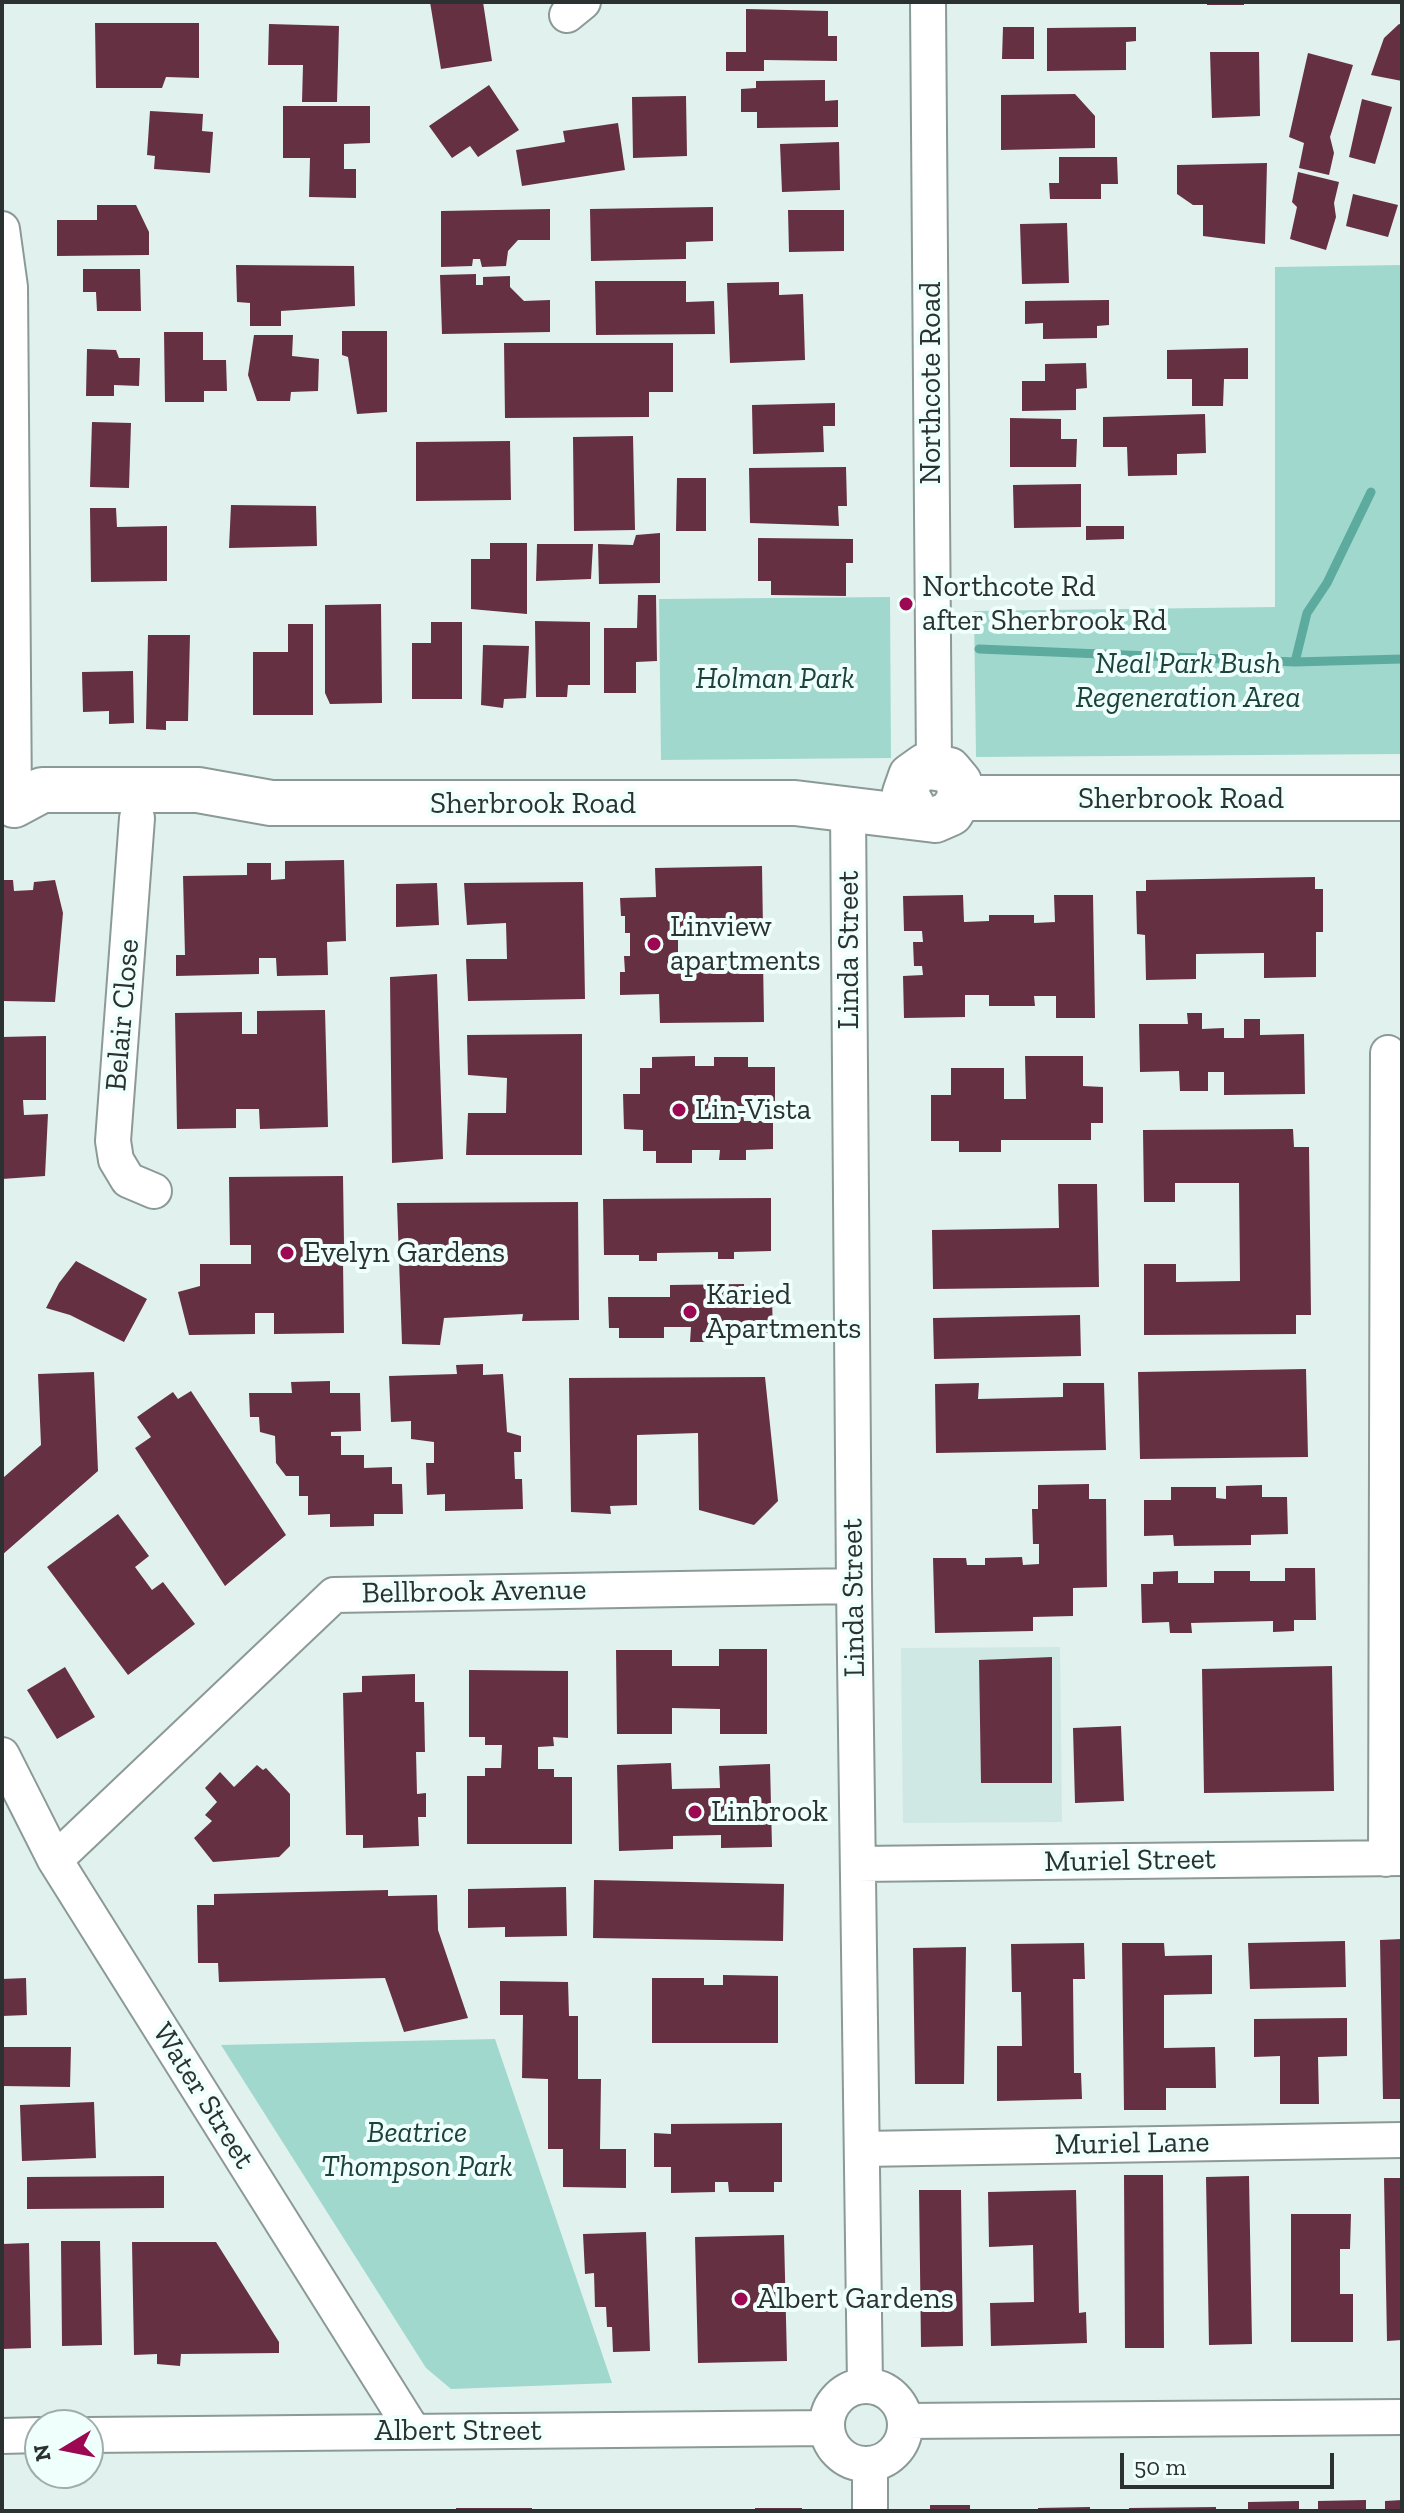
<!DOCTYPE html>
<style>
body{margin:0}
#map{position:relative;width:1404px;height:2513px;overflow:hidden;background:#e1f1ee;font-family:"Zilla Slab",serif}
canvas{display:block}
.frame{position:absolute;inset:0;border:4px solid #2b3130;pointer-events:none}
.north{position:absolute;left:24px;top:2409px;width:80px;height:80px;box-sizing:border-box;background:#eefffc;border:2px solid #a0adaa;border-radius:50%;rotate:260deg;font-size:22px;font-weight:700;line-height:32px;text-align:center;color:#2b3130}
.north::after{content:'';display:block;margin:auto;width:28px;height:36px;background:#9d0852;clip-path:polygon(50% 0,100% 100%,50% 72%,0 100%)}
.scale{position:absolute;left:1120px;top:2453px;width:214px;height:36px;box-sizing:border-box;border:4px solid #2b3130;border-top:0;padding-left:10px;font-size:24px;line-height:28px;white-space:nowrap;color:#2b3130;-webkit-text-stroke:6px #eefffc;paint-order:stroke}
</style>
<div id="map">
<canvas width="1404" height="2513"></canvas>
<div class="frame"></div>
<div class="north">N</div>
<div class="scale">50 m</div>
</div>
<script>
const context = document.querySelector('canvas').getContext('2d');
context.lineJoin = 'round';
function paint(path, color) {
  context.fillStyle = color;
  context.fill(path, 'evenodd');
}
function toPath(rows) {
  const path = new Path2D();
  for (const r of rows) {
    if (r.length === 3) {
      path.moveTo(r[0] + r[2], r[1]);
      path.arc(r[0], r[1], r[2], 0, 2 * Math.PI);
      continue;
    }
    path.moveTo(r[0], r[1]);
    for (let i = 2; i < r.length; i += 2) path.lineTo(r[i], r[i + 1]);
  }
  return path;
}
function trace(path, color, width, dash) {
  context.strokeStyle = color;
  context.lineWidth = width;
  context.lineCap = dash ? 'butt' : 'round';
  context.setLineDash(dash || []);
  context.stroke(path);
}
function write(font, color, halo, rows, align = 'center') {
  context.font = font + ' "Zilla Slab",serif';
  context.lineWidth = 8;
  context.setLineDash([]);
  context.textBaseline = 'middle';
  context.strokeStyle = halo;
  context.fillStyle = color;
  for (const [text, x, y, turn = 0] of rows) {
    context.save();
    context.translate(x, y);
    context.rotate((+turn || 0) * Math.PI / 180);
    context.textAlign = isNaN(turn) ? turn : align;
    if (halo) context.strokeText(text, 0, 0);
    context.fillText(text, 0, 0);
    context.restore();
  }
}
paint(toPath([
 [1060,1647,1062,1822,903,1823,901,1648]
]), '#cfe8e3');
paint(toPath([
 [1402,265,1402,754,976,757,974,611,1275,607,1275,267],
 [890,597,891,758,661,760,659,599],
 [495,2039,612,2383,451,2389,426,2368,221,2045]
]), '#a1d8ce');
trace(toPath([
 [979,649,1295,662,1402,659],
 [1295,662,1307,613,1327,583,1371,492]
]), '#5daa9e', 9);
paint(toPath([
 [430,2,483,2,492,61,441,69],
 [1207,2,1244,2,1244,5,1207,5],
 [746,9,828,11,828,36,837,36,837,61,764,60,764,71,726,71,726,52,746,52],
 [95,23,199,23,199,78,166,77,162,88,96,88],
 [269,24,339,26,337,102,302,102,303,65,268,65],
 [1399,24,1402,25,1402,81,1371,75,1384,38],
 [1003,27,1034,27,1034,59,1002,59],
 [1136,27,1136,41,1126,42,1126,70,1047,71,1047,28],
 [1210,52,1259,52,1260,116,1212,118],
 [1308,53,1353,65,1330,137,1334,153,1329,175,1299,168,1304,143,1289,137],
 [825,80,825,101,838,100,838,127,757,128,757,112,741,112,741,89,756,88,756,81],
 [489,85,519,130,478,157,470,146,452,158,429,126],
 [1075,94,1095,116,1095,148,1001,150,1001,95],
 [686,96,687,156,633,158,632,97],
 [1362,99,1392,107,1375,164,1349,157],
 [283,106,370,106,370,143,344,144,344,169,356,169,356,198,309,197,310,158,283,158],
 [150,111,203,114,202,131,213,132,210,173,154,169,155,156,147,155],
 [618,123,625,170,522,186,516,150,565,142,563,131],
 [839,142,840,190,782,192,780,144],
 [1059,157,1117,157,1118,184,1101,184,1101,199,1050,199,1049,183,1059,183],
 [1267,163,1265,244,1203,236,1203,205,1193,205,1177,194,1177,165],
 [1298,172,1339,182,1334,203,1336,217,1326,250,1290,239,1297,207,1292,202],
 [1353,194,1398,205,1388,237,1346,226],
 [97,205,136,205,149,232,149,255,57,256,57,220,97,220],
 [713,207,713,241,686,242,686,259,591,261,590,209],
 [550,209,550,240,518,240,508,251,506,266,482,267,480,259,473,259,472,266,441,267,441,211],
 [788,210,844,210,844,251,789,252],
 [1067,223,1069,283,1022,284,1020,224],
 [236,265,354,266,355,306,281,311,281,326,250,326,250,303,237,302],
 [83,269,140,269,141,311,97,311,96,292,83,292],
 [476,274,476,285,483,285,483,277,510,276,510,287,524,301,550,300,550,332,442,334,440,275],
 [595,281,686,281,686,302,714,301,715,334,596,335],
 [779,282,779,295,803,294,805,360,730,363,727,283],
 [1109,300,1109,325,1097,326,1097,338,1043,339,1043,323,1025,324,1025,301],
 [342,331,387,331,387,412,357,414,348,357,342,355],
 [164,332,203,332,203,360,226,360,227,391,204,391,204,402,165,402],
 [254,335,293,335,292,356,319,359,318,391,291,392,290,401,257,401,248,375],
 [504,343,673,343,673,392,649,392,649,417,505,418],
 [1248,348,1248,379,1224,379,1223,406,1192,406,1192,379,1167,379,1167,350],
 [87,349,116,350,119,358,140,358,139,386,114,385,114,396,86,396],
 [1086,363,1087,388,1076,389,1076,410,1022,411,1022,381,1045,381,1045,364],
 [835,403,835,426,823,426,824,452,753,454,752,405],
 [1205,414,1206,453,1177,454,1177,475,1128,476,1127,447,1103,447,1103,417],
 [1010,418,1061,419,1061,439,1077,439,1076,467,1010,467],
 [92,422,131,423,129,488,90,487],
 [633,436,635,530,574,531,573,437],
 [510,441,511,500,416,501,416,442],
 [846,467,847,506,838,506,839,526,750,523,749,468],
 [677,478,706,478,706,531,676,531],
 [1081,484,1081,527,1014,528,1013,485],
 [231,505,316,506,317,546,229,548],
 [90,508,116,508,117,527,167,526,167,581,91,582],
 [1086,526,1124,526,1124,539,1086,540],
 [660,533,660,583,599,584,598,544,633,545,636,535],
 [758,538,853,539,853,563,846,563,846,596,771,595,771,581,758,581],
 [490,543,527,543,527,614,471,609,471,559,490,559],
 [537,544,593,544,591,579,536,581],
 [638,595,656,595,657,661,636,662,636,693,604,693,604,628,637,628],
 [381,604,382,703,330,704,325,693,325,605],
 [535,621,590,622,590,685,568,685,567,697,536,697],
 [431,622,462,622,462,699,412,699,412,643,431,643],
 [288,624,313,624,313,715,253,715,253,652,288,652],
 [148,635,190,635,188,721,166,721,166,730,146,729],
 [483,645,529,646,526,698,504,699,503,708,481,705],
 [133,671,134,723,109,724,109,711,83,712,82,672],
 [344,860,346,941,327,942,328,975,277,976,276,958,259,958,259,974,176,976,176,955,185,955,183,876,247,875,247,863,271,863,271,880,285,879,285,861],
 [762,866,763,930,678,931,678,958,763,957,764,1022,660,1023,659,994,620,995,620,972,625,972,624,956,630,956,630,933,625,933,625,916,621,916,620,898,656,897,655,868],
 [1315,877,1315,889,1323,889,1323,932,1316,932,1316,977,1264,978,1264,953,1196,954,1196,979,1146,980,1145,935,1137,934,1136,891,1146,891,1146,880],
 [2,880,13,880,14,891,33,890,34,882,55,880,63,913,55,1002,2,1001],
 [583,882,585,999,468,1001,466,959,507,959,506,923,467,925,464,883],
 [437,883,439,925,396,927,396,884],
 [963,895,964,922,989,921,989,915,1034,915,1034,923,1055,922,1054,895,1093,895,1095,1018,1056,1018,1056,996,1034,996,1035,1006,989,1006,989,995,965,995,965,1017,904,1018,903,976,923,975,922,966,914,966,913,942,923,942,922,931,904,931,903,896],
 [437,974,443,1159,392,1163,390,977],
 [325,1010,328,1127,260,1129,259,1109,236,1109,236,1128,177,1129,175,1013,242,1012,242,1034,257,1034,257,1011],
 [1187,1013,1202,1013,1202,1029,1224,1028,1224,1038,1244,1038,1244,1019,1260,1019,1260,1035,1304,1034,1305,1094,1224,1095,1224,1072,1208,1072,1208,1091,1180,1091,1179,1071,1140,1072,1139,1024,1188,1024],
 [582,1034,582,1155,466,1155,468,1113,506,1113,507,1078,468,1075,467,1035],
 [46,1036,46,1100,23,1100,24,1115,48,1114,45,1176,2,1179,2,1037],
 [695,1056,695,1066,714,1066,714,1057,748,1057,748,1067,775,1067,775,1101,744,1101,744,1106,734,1106,734,1114,743,1114,744,1121,773,1121,773,1149,746,1150,746,1160,719,1160,720,1150,692,1150,692,1163,656,1163,656,1151,643,1151,643,1130,624,1129,623,1094,640,1094,640,1068,652,1068,652,1057],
 [1025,1056,1083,1056,1083,1086,1103,1087,1103,1123,1091,1123,1091,1140,1001,1140,1001,1152,959,1152,959,1141,931,1141,931,1095,951,1095,951,1068,1004,1068,1004,1099,1026,1099],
 [1293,1129,1294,1147,1309,1147,1311,1315,1296,1315,1296,1334,1144,1335,1144,1264,1176,1264,1176,1282,1240,1281,1239,1183,1175,1183,1175,1202,1144,1202,1143,1130],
 [343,1176,344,1244,323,1244,323,1261,343,1261,344,1333,274,1334,274,1313,255,1313,255,1334,189,1335,178,1292,200,1286,200,1264,251,1264,251,1245,230,1245,229,1177],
 [1058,1184,1097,1184,1099,1287,933,1289,932,1230,1059,1228],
 [771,1198,771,1251,734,1252,734,1259,718,1259,718,1252,657,1253,657,1261,639,1261,639,1255,604,1255,603,1199],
 [578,1202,579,1320,522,1321,523,1314,444,1318,440,1345,402,1344,397,1203],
 [76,1261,147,1299,124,1342,70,1315,46,1308,59,1283],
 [744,1284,744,1296,772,1296,773,1338,754,1338,754,1326,711,1327,711,1342,690,1342,691,1327,664,1327,664,1338,619,1338,619,1328,609,1328,608,1297,670,1297,670,1285],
 [1080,1315,1081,1356,934,1359,933,1318],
 [483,1364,483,1375,503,1374,507,1432,521,1436,521,1452,514,1452,515,1479,522,1479,523,1509,445,1511,445,1494,427,1495,426,1463,434,1463,434,1442,411,1439,411,1421,391,1422,389,1376,457,1374,456,1365],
 [1306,1369,1308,1457,1140,1459,1138,1372],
 [94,1372,98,1471,2,1555,2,1473,4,1477,41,1445,38,1374],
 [765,1377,778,1501,754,1525,699,1510,698,1433,637,1435,637,1505,610,1506,611,1514,571,1512,569,1378],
 [330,1381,330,1393,360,1393,361,1431,331,1432,331,1436,341,1436,341,1455,364,1455,364,1468,392,1467,392,1484,402,1484,403,1514,374,1514,374,1526,330,1527,330,1514,308,1515,308,1496,299,1496,299,1476,286,1476,276,1463,275,1436,260,1432,259,1417,250,1417,249,1393,292,1393,291,1382],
 [979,1383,978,1399,1063,1397,1063,1383,1104,1383,1106,1450,936,1453,935,1384],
 [191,1391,286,1535,225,1586,135,1448,151,1437,137,1417,173,1392,178,1399],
 [1089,1484,1089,1499,1106,1499,1107,1587,1073,1588,1073,1616,1033,1617,1033,1631,935,1633,933,1558,966,1558,967,1565,985,1565,985,1558,1022,1557,1023,1565,1039,1564,1039,1544,1033,1544,1032,1509,1038,1509,1038,1485],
 [1262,1485,1262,1497,1287,1497,1288,1534,1251,1535,1251,1545,1174,1546,1173,1535,1144,1536,1144,1500,1171,1500,1171,1487,1216,1487,1216,1498,1226,1499,1226,1486],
 [118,1514,149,1556,135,1567,152,1590,163,1582,195,1624,128,1675,47,1567],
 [1285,1568,1315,1568,1316,1620,1294,1620,1294,1631,1273,1632,1273,1621,1191,1623,1192,1633,1170,1633,1169,1622,1142,1623,1141,1584,1153,1584,1153,1572,1178,1571,1178,1583,1214,1583,1214,1571,1250,1571,1250,1581,1285,1581],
 [719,1649,767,1649,767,1734,720,1734,720,1709,672,1708,672,1734,617,1734,616,1650,672,1650,672,1666,719,1666],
 [1052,1657,1052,1783,981,1783,979,1660],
 [1332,1666,1334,1791,1204,1793,1202,1669],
 [65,1667,95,1717,57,1739,27,1690],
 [469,1670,568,1671,568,1738,553,1737,554,1746,538,1747,538,1769,554,1769,554,1777,572,1777,572,1844,467,1844,467,1776,485,1776,485,1768,501,1768,502,1745,485,1745,485,1737,469,1737],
 [415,1674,415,1702,424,1702,425,1752,416,1752,417,1794,426,1793,426,1817,418,1817,419,1846,363,1848,363,1835,346,1835,343,1693,362,1692,362,1676],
 [1121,1726,1124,1801,1075,1803,1073,1728],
 [671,1763,672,1789,720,1788,719,1766,770,1764,772,1847,721,1848,721,1835,673,1836,673,1849,619,1851,617,1765],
 [257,1765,263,1770,266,1768,290,1794,290,1846,279,1857,213,1862,194,1838,212,1821,205,1815,217,1802,205,1788,220,1772,234,1787],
 [594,1880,784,1884,783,1941,593,1938],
 [566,1887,567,1936,505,1937,505,1927,468,1928,468,1889],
 [388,1890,388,1896,437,1895,438,1930,468,2018,404,2032,385,1978,219,1982,218,1963,198,1963,197,1905,214,1905,214,1894],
 [1402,1939,1402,2099,1383,2099,1380,1940],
 [1345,1941,1346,1987,1250,1989,1248,1943],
 [1084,1943,1085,1979,1073,1979,1074,2073,1081,2073,1082,2099,997,2101,997,2046,1022,2046,1021,1992,1012,1992,1011,1944],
 [1122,1943,1164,1943,1165,1956,1212,1955,1212,1994,1164,1995,1164,2048,1215,2047,1216,2088,1166,2088,1166,2110,1124,2110],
 [966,1947,964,2084,915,2084,913,1948],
 [723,1975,778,1976,778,2043,652,2043,652,1978,704,1978,704,1985,723,1985],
 [26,1978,27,2015,2,2016,2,1979],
 [500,1981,568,1982,569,2016,578,2016,578,2079,601,2079,600,2149,626,2149,626,2188,563,2187,563,2149,548,2149,548,2079,522,2078,523,2015,500,2015],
 [1347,2018,1347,2056,1318,2057,1319,2104,1280,2104,1280,2056,1254,2057,1254,2019],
 [2,2047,71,2047,70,2087,2,2086],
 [94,2102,96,2158,22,2161,20,2105],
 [782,2123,782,2182,774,2182,774,2192,729,2192,728,2182,715,2182,715,2192,671,2193,671,2167,654,2167,654,2133,671,2134,671,2124],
 [1124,2175,1163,2175,1164,2348,1125,2348],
 [164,2176,164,2208,27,2209,27,2177],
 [1249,2176,1252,2344,1209,2345,1206,2177],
 [1384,2178,1402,2178,1402,2340,1387,2341],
 [919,2190,961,2190,963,2346,921,2347],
 [1076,2190,1079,2313,1086,2312,1087,2343,991,2346,990,2303,1034,2302,1033,2245,989,2247,988,2192],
 [1291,2214,1351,2214,1350,2249,1340,2249,1340,2294,1353,2294,1353,2342,1291,2342],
 [646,2232,650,2351,613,2352,612,2327,607,2327,606,2307,595,2307,594,2273,585,2274,583,2234],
 [784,2235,787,2361,698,2363,695,2237],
 [61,2241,100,2241,102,2345,62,2346],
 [132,2242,216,2242,279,2342,279,2353,181,2354,180,2366,157,2364,157,2354,134,2355],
 [29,2243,31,2348,2,2349,2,2244],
 [1366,2500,1366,2511,1318,2511,1318,2501],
 [1402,2500,1402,2511,1385,2511,1385,2501],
 [1299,2501,1299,2511,1248,2511,1248,2502],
 [930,2505,970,2505,970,2511,930,2511],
 [1090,2507,1090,2511,1038,2511,1038,2508],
 [1216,2507,1216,2511,1129,2511,1129,2508],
 [456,2508,532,2508,532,2511,456,2511],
 [755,2508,802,2508,802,2511,755,2511]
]), '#653042');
const minor = toPath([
 [928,2,934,765],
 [567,15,583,2],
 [2,229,10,287,14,805],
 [848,809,854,1586,865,2386],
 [137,818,113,1141,116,1160,128,1180,154,1191],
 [2,1755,55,1860,413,2431],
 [1386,1859,1388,1053],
 [55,1860,334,1595,854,1586],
 [858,1864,1402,1858],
 [862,2149,1402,2140],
 [866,2425,39],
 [905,2421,1402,2417],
 [88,2435,827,2428],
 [2,2436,40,2435],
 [870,2464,870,2511]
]);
const major = toPath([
 [960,798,1402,798],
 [14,805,42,790,198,790,271,803,795,803,935,820,951,813,960,798,959,782,949,770,925,766,911,776,905,793,918,816]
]);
trace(minor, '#8b9a97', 38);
trace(major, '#8b9a97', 48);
trace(minor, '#fff', 34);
trace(major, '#fff', 44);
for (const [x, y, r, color] of [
 [906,604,8,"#9d0852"],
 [654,944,8,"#9d0852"],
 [679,1110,8,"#9d0852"],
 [287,1253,8,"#9d0852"],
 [690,1312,8,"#9d0852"],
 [695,1812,8,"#9d0852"],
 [741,2299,8,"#9d0852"]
]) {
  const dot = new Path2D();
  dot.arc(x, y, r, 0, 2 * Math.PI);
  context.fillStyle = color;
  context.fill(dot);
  trace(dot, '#eefffc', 3);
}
write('30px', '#2b3130', '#eefffc', [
 ["Northcote Road",931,383,-90],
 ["Sherbrook Road",1181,799],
 ["Sherbrook Road",533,804],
 ["Linda Street",849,950,-90],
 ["Belair Close",123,1015,-85],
 ["Bellbrook Avenue",474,1592,-1],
 ["Linda Street",854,1598,-91],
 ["Muriel Street",1130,1861,-1],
 ["Water Street",203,2096,58],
 ["Muriel Lane",1132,2144,-1],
 ["Albert Street",458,2431]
]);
write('30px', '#2b3130', '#eefffc', [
 ["Northcote Rd",922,587],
 ["after Sherbrook Rd",922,621],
 ["Linview",670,927],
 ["apartments",670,961],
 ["Lin-Vista",695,1110],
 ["Evelyn Gardens",303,1253],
 ["Karied",706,1295],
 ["Apartments",706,1329],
 ["Linbrook",711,1812],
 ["Albert Gardens",757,2299]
], 'left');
write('italic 30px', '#1d423c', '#eefffc', [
 ["Neal Park Bush",1188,664],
 ["Regeneration Area",1188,698],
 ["Holman Park",775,679],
 ["Beatrice",417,2133],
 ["Thompson Park",417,2167]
]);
</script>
